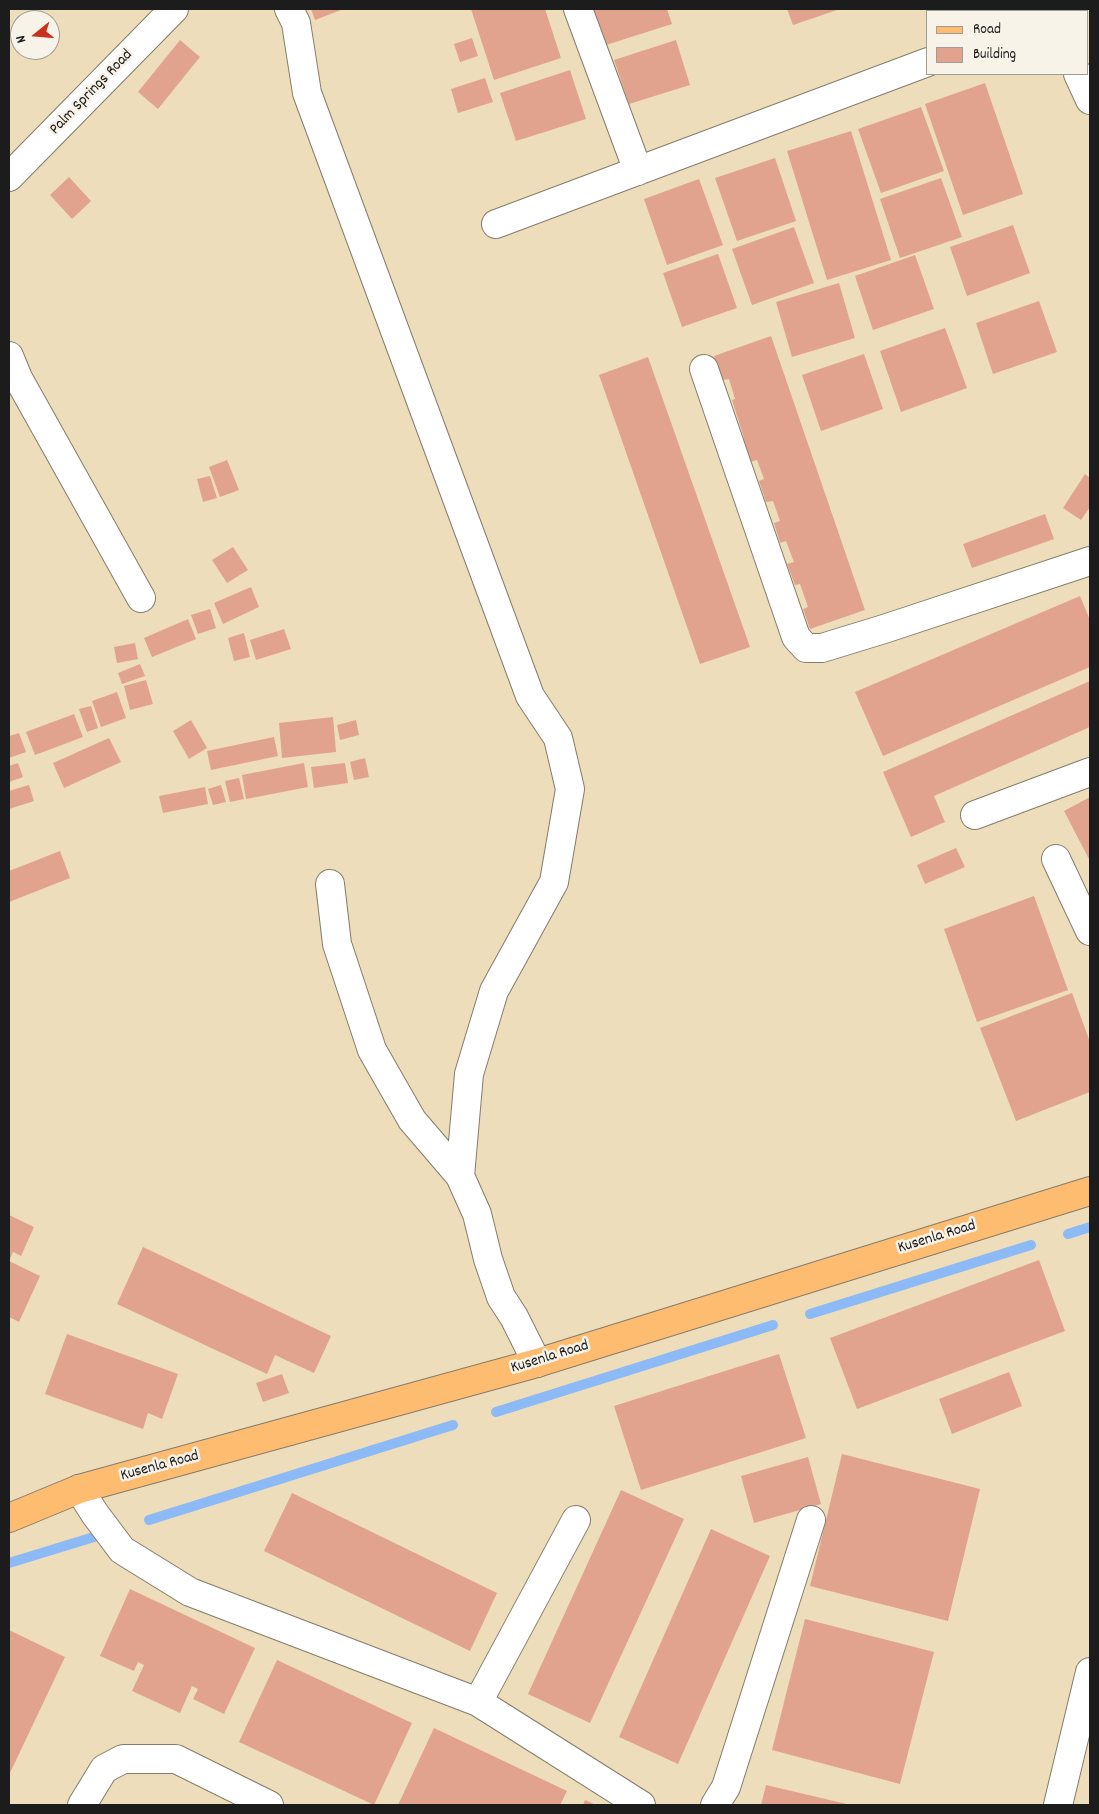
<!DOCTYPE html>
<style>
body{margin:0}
#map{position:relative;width:1099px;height:1814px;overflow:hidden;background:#edddba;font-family:Dekko,sans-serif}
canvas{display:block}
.frame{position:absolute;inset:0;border:10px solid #1c1c1c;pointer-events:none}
.legend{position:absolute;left:926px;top:10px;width:162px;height:65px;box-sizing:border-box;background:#f7f3e8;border:1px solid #9f9d96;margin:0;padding:6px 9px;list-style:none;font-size:15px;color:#1c1c1c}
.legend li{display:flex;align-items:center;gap:10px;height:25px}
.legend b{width:25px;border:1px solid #9f9d96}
.north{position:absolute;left:10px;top:10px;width:50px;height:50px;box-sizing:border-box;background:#f7f3e8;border:1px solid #9f9d96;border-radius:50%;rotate:253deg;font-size:14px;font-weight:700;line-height:20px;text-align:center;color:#1c1c1c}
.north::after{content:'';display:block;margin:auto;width:18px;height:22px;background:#c8321e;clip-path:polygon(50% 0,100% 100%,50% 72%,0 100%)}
</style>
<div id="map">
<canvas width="1099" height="1814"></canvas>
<div class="frame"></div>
<ul class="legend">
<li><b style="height:6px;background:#febc70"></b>Road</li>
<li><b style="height:14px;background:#e2a38e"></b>Building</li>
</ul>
<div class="north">N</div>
</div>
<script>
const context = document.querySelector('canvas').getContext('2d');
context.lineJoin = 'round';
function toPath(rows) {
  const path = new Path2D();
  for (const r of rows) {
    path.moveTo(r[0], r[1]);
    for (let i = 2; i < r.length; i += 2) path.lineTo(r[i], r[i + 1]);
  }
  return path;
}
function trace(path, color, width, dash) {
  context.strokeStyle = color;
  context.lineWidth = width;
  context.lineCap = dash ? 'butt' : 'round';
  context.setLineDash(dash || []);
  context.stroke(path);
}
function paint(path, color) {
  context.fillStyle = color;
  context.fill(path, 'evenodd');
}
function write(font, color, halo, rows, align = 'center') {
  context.font = font + ' Dekko,sans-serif';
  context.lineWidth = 5;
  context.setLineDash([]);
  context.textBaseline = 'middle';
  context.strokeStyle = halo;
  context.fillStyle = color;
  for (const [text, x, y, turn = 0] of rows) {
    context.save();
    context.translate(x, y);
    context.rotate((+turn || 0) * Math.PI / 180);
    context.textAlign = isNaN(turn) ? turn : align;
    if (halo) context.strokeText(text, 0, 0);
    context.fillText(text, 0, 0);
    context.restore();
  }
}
trace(toPath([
 [1068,1234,1090,1227],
 [810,1314,1031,1245],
 [496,1412,773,1325],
 [149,1520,453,1425],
 [9,1563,94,1537]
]), '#8bbaf6', 10);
paint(toPath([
 [311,9,340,9,341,10,315,20],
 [471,9,545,9,561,58,494,80],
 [590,9,667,9,672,24,603,46],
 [787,9,840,9,793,25],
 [472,38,478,56,460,62,454,44],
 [180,40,200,57,158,109,138,92],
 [676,40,690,85,629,104,614,60],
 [570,70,586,119,516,141,500,93],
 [485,78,493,102,458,113,451,89],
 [985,83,1023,194,963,215,925,104],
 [921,107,944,171,881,193,858,129],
 [851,131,891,260,827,280,787,151],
 [775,158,796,221,737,241,715,178],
 [69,177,91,201,72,219,50,195],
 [941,178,962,237,900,258,880,199],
 [699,179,723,245,667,265,644,199],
 [1013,225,1030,273,967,296,950,247],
 [794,227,814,283,752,305,732,249],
 [718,254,737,308,682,327,663,273],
 [915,255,934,309,873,330,855,276],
 [839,283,855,338,792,357,776,302],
 [1039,301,1057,352,993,374,976,323],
 [945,328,967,388,901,412,880,351],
 [771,336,865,610,810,629,803,609,808,607,800,584,795,585,787,564,794,562,786,541,780,543,774,523,780,521,773,501,766,502,759,481,764,479,757,460,750,462,741,439,744,438,732,400,735,399,729,379,722,380,714,356],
 [864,354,883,409,821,431,802,375],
 [648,357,750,647,700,664,599,375],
 [227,460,239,490,220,497,209,467],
 [1085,474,1090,478,1090,507,1081,520,1063,508],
 [210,476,217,498,203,502,197,479],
 [1045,514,1054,539,972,568,963,544],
 [233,547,248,570,227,583,212,560],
 [251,587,259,607,223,624,214,603],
 [1080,596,1090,620,1090,667,883,756,855,692],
 [210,609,216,628,198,634,191,615],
 [188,619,196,639,152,657,144,638],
 [284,629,291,649,256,660,250,640],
 [244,633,250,657,234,661,228,638],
 [135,643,138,659,117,663,114,647],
 [140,664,145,676,122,684,118,673],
 [146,680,153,704,130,710,124,686],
 [1090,681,1090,727,934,796,945,822,911,837,883,772],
 [117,692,126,718,101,727,92,701],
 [91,706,98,728,87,732,79,709],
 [74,714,83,737,35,755,26,732],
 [333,717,336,752,282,758,279,723],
 [191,720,207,748,189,759,173,731],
 [356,720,359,735,340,740,337,725],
 [19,733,26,752,9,758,9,736],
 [274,737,278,756,211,770,207,751],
 [109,738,121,762,64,788,53,763],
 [365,758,369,777,354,780,350,762],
 [18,763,23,777,9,782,9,766],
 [304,763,308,787,246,799,242,775],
 [345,763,348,783,314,788,311,767],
 [239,778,244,799,230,802,225,781],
 [29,785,34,801,9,809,9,791],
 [221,785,226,802,213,805,208,789],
 [205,787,208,804,163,813,159,796],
 [1090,797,1090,861,1064,811],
 [956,848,965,867,925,884,917,865],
 [60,851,70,878,9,902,9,871],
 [1034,896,1068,990,977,1022,944,929],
 [1072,993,1090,1042,1090,1092,1016,1121,980,1028],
 [9,1215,34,1227,21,1256,13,1252,9,1261,40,1276,19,1322,9,1317],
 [143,1247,331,1336,314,1373,275,1355,267,1374,117,1304],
 [1039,1260,1065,1331,857,1409,830,1338],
 [67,1334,178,1374,162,1419,148,1413,143,1429,45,1394],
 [779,1354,806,1438,641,1490,614,1406],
 [1009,1372,1022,1406,952,1434,939,1399],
 [282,1374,289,1393,263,1402,256,1383],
 [842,1454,980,1489,948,1621,810,1586],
 [808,1457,821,1504,754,1523,741,1476],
 [621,1490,684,1519,590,1723,528,1694],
 [292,1493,497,1593,470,1651,264,1551],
 [711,1529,770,1556,678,1764,619,1737],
 [130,1589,255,1648,224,1714,193,1699,198,1689,192,1686,180,1713,132,1691,144,1665,138,1662,134,1671,100,1656],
 [805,1619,934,1652,900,1784,772,1750],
 [9,1630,65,1657,9,1775],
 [277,1660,412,1723,374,1805,239,1742],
 [434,1728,567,1791,560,1805,398,1805],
 [766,1785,851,1805,761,1805],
 [585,1800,596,1805,583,1805]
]), '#e2a38e');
const minor = toPath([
 [289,9,296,23,307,93,530,696,558,738,570,789,554,882,494,991,469,1074,460,1176,477,1214,488,1259,501,1297,514,1317,537,1363],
 [578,9,638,171],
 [1061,9,1062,11],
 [1078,74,1090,100],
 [9,177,174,9],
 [496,224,928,62],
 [9,356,18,378,141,598],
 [704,369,796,637,806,648,822,648,884,629,1090,561],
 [975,815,1090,772],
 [1056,859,1090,931],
 [330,884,337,944,372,1050,412,1120,460,1176],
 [79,1489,95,1514,122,1550,190,1592,478,1702,641,1805],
 [478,1702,576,1520],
 [82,1805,104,1769,123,1759,176,1759,269,1805],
 [715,1805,726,1787,811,1520],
 [1058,1805,1090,1672]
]);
const major = toPath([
 [9,1518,79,1489,537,1363,1090,1191]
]);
trace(minor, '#847c6b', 30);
trace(major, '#847c6b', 30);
trace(minor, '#fff', 28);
trace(major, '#febc70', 28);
write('16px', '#1c1c1c', '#f7f3e8', [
 ["Palm Springs Road",92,93,-46],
 ["Kusenla Road",937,1238,-17],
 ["Kusenla Road",550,1358,-17],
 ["Kusenla Road",160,1467,-15]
]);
</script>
